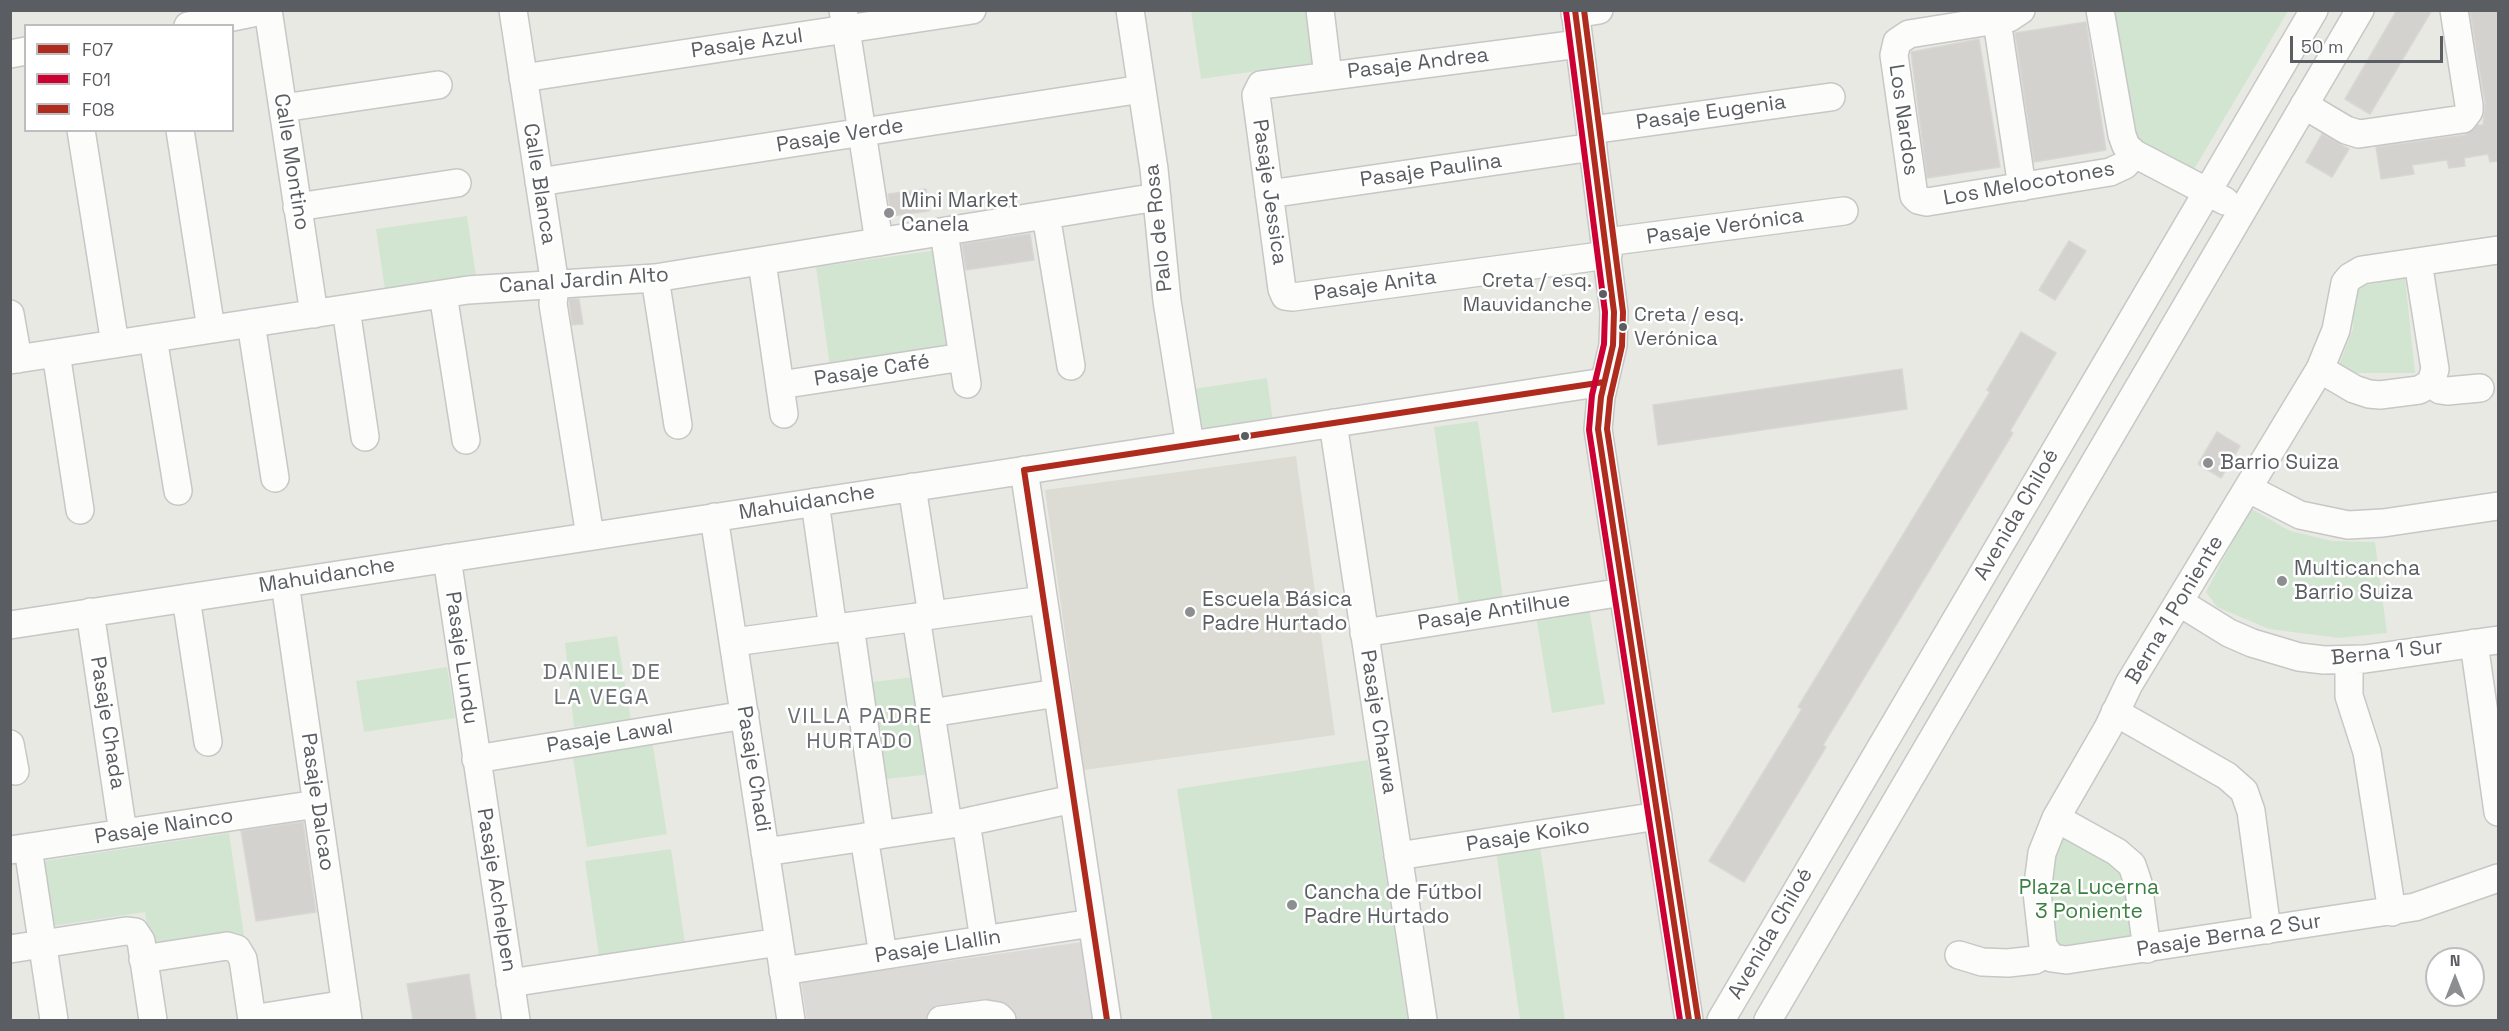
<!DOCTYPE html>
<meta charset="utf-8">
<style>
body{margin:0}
#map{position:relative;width:2509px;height:1031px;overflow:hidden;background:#e9e9e4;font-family:"Space Grotesk",sans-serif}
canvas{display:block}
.frame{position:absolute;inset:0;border:12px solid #5a5d61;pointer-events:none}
.legend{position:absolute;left:24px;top:24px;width:210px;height:108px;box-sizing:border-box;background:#fff;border:2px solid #bdbec0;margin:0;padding:8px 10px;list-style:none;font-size:18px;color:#5a5d61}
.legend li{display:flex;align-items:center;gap:12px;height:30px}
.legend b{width:30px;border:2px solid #bdbec0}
.north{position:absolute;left:2425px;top:947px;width:60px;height:60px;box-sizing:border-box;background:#fff;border:2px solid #bdbec0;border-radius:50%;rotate:0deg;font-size:16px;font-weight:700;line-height:24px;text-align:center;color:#5a5d61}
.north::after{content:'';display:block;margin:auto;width:21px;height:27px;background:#8c8e8f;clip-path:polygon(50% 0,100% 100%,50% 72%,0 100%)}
.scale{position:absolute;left:2290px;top:36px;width:153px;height:27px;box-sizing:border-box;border:3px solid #5a5d61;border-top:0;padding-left:8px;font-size:18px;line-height:21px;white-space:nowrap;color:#5a5d61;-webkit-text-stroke:4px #fff;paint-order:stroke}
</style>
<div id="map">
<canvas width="2509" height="1031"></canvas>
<div class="frame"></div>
<ul class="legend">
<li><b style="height:8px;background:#af2b1e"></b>F07</li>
<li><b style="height:8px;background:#c03"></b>F01</li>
<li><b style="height:8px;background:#af2b1e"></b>F08</li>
</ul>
<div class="north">N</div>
<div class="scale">50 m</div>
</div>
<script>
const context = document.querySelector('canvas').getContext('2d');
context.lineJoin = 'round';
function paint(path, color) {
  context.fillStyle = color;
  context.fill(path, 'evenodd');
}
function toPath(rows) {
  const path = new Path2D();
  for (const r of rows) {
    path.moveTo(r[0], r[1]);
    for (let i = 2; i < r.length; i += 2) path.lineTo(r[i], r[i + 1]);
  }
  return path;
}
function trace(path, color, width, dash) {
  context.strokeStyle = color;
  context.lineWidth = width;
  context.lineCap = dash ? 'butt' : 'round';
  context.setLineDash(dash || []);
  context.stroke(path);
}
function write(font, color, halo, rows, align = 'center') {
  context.font = font + ' "Space Grotesk",sans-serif';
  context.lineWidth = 5;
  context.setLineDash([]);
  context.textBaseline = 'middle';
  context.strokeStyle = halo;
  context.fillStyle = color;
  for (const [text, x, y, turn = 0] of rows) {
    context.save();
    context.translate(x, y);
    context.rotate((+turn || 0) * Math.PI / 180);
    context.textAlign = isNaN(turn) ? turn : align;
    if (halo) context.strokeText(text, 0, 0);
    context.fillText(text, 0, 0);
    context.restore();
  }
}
paint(toPath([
 [1082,942,1098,1020,807,1020,801,982]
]), '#dcdad6');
paint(toPath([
 [1296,456,1335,735,1084,770,1045,490]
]), '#dcdbd4');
paint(toPath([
 [2113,10,2288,11,2190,176,2131,141],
 [1191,11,1308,11,1309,14,1306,15,1313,63,1201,79],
 [467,216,476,276,385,290,376,229],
 [938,250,955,352,830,367,816,267],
 [2405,278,2415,373,2357,373,2338,367,2353,329,2354,294,2361,286],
 [1267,378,1273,422,1199,434,1193,389],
 [1478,421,1503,598,1459,604,1434,427],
 [2250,508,2290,531,2333,541,2375,542,2387,633,2339,638,2269,629,2217,607,2206,592],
 [1589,608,1605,704,1552,713,1536,616],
 [617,636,631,720,574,727,565,643],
 [447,667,455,718,364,732,356,681],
 [923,676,933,774,875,780,864,683],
 [652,740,667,834,587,847,572,752],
 [1368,760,1408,1020,1212,1020,1177,789],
 [229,833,244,935,151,950,145,912,53,926,43,861],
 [2064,837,2108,860,2127,879,2135,938,2062,949,2051,937,2047,880,2058,839],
 [1540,845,1565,1020,1520,1020,1496,851],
 [671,849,685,943,599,956,585,861]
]), '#d2e5d1');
const building = toPath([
 [2397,10,2432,10,2370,114,2345,99,2397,10],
 [2470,10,2499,10,2499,161,2490,162,2488,154,2464,158,2465,166,2449,168,2447,160,2412,165,2414,174,2381,179,2376,147,2465,135,2478,125,2483,125,2485,103,2470,10],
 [2086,22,2106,150,2034,162,2015,33,2086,22],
 [1979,39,2000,167,1927,178,1911,52,1979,39],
 [2322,134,2349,149,2332,177,2306,162,2322,134],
 [926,189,929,211,891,216,888,194,926,189],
 [1030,234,1034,260,966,270,962,244,1030,234],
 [2069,241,2086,251,2055,300,2039,290,2069,241],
 [569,299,579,299,583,324,572,325,569,299],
 [2021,332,2056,353,2010,431,2013,433,1823,745,1826,747,1744,882,1709,861,1802,709,1798,707,1990,392,1987,390,2021,332],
 [1902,369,1907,409,1658,445,1653,405,1902,369],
 [2217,432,2240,446,2221,478,2198,464,2217,432],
 [303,822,316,912,256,921,241,831,303,822],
 [469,974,476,1020,413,1020,407,984,469,974]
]);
paint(building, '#d3d2cf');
trace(building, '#d8d7d3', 1.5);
const minor = toPath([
 [268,10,314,314],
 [513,10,555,285,553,304,590,536],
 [843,10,879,242],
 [1130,10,1154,169,1167,301,1190,445],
 [1320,10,1328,76],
 [1575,10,1614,312,1613,345,1601,397,1598,429,1689,1020],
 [2021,10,2009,18,1909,34,1897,42,1894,55,1914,196,1918,200,1927,202,2110,172,2125,165,2135,154],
 [2100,10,2122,135,2126,146,2135,154,2225,201],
 [1575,14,1599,10],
 [1997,21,2022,187],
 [188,26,267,10],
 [1579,44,1261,85,1256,95,1282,289,1285,296,1293,297,1608,255],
 [10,54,26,51],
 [523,78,972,10],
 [2304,105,2346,130,2359,134,2463,119,2469,111,2469,105,2454,10],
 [283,108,438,85],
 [81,130,115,344],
 [180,130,211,329],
 [1591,130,1831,97],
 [539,182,1142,89],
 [1269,194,1593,147],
 [297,207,457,183],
 [1046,215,1071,366],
 [944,232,967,384],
 [1606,242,1844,211],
 [2498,250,2362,270,2350,277,2345,283,2336,330,2320,369,2129,684,2108,728,2056,818,2042,853,2037,892,2043,946,2052,958,2066,960,2415,907,2498,878],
 [762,262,784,414],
 [655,278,678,425],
 [443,294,466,440],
 [346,309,365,437],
 [10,314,18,359],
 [251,323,275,478],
 [153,338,178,491],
 [56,353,80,510],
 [10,360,468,290,655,278,1157,197],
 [2320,369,2354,389,2369,394,2380,395,2419,390,2431,383,2435,369,2418,262],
 [2431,383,2440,390,2447,391,2480,388],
 [780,385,963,357],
 [1333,423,1423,1020],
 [1024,470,1107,1020],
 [912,487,932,615],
 [2249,489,2300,515,2348,525,2383,523,2498,506],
 [815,502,833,629],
 [714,517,791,1020],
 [447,558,516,1020],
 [285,583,348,1020],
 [186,598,208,742],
 [2179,602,2229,633,2252,643,2299,657,2324,660,2365,659,2498,640],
 [90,612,123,833],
 [916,617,948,824],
 [10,625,1604,382],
 [850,626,880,835],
 [1364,633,1623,592],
 [734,642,1043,600],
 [2474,643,2498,812],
 [2349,660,2349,696,2367,752,2392,912],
 [2115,712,2227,776,2244,791,2251,811,2267,930],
 [931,713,1057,693],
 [10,744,15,771],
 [476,759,745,715],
 [2056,818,2117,852,2132,865,2138,883,2147,949],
 [966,822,984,940],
 [864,837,883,955],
 [28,848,54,1020],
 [10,850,317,804],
 [765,852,966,822,1073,799],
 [1398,856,1658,816],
 [10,949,126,931,135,932,141,941,153,1020],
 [1959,955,1982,962,2008,963,2035,960,2047,953],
 [143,959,227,946,237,949,243,959,252,1020],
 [783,971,1092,923],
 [510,983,779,942],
 [252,1019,346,1004],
 [941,1020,986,1014,998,1016,1002,1020],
 [1721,1020,2314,10],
 [1768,1020,2360,10]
]);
trace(minor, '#c6c7c6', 30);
trace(minor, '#fcfcfb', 27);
trace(toPath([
 [1575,10,1614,312,1613,345,1601,397,1598,429,1689,1020],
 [1107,1020,1024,470,1604,382]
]), '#af2b1e', 6);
trace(toPath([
 [1566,11,1605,312,1604,344,1592,395,1589,430,1680,1020]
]), '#c03', 6);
trace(toPath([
 [1584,10,1623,312,1622,346,1610,398,1607,429,1698,1019]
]), '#af2b1e', 6);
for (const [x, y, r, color] of [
 [889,213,6,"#8c8e8f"],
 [1603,294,5,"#5a5d61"],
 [1623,327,5,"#5a5d61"],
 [1245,436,5,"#5a5d61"],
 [2208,463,6,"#8c8e8f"],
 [2282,581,6,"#8c8e8f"],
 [1190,612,6,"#8c8e8f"],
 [1292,905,6,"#8c8e8f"]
]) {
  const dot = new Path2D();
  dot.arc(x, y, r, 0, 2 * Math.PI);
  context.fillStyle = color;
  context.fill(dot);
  trace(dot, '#fff', 2);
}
write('20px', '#5a5d61', '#fff', [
 ["Creta / esq.",1592,282],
 ["Mauvidanche",1592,306],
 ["Creta / esq.",1634,316,"left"],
 ["Verónica",1634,340,"left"]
], 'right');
write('21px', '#5a5d61', '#fff', [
 ["Pasaje Azul",747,44,-8],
 ["Pasaje Andrea",1418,64,-7],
 ["Pasaje Eugenia",1711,113,-8],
 ["Los Nardos",1903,120,82],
 ["Pasaje Verde",840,136,-9],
 ["Calle Montino",291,162,81],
 ["Pasaje Paulina",1431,171,-8],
 ["Calle Blanca",539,184,81],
 ["Los Melocotones",2029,184,-10],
 ["Pasaje Jessica",1269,192,82],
 ["Pasaje Verónica",1725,227,-8],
 ["Palo de Rosa",1159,228,-96],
 ["Canal Jardin Alto",584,281,-4],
 ["Pasaje Anita",1375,286,-8],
 ["Pasaje Café",872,371,-9],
 ["Mahuidanche",807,503,-9],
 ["Avenida Chiloé",2017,515,-60],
 ["Mahuidanche",327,576,-9],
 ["Berna 1 Poniente",2175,610,-59],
 ["Pasaje Antilhue",1494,612,-9],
 ["Berna 1 Sur",2387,653,-6],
 ["Pasaje Lundu",461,658,82],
 ["Pasaje Charwa",1378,722,81],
 ["Pasaje Chada",107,723,81],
 ["Pasaje Lawal",610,737,-9],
 ["Pasaje Chadi",753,769,81],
 ["Pasaje Dalcao",317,802,82],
 ["Pasaje Nainco",164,827,-9],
 ["Pasaje Koiko",1528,836,-9],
 ["Pasaje Achelpen",496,890,81],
 ["Avenida Chiloé",1771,934,-60],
 ["Pasaje Berna 2 Sur",2229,936,-9],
 ["Pasaje Llallin",938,947,-9]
]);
write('21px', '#5a5d61', '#fff', [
 ["Mini Market",901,201],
 ["Canela",901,225],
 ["Barrio Suiza",2220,463],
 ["Multicancha",2294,569],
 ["Barrio Suiza",2294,593],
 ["Escuela Básica",1202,600],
 ["Padre Hurtado",1202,624],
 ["Cancha de Fútbol",1304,893],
 ["Padre Hurtado",1304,917]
], 'left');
write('21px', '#3b7f41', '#fff', [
 ["Plaza Lucerna",2089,888],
 ["3 Poniente",2089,912]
]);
context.letterSpacing = '1.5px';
write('22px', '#6b6f73', '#fff', [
 ["DANIEL DE",602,673],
 ["LA VEGA",602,698],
 ["VILLA PADRE",860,717],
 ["HURTADO",860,742]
]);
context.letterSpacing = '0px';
</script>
